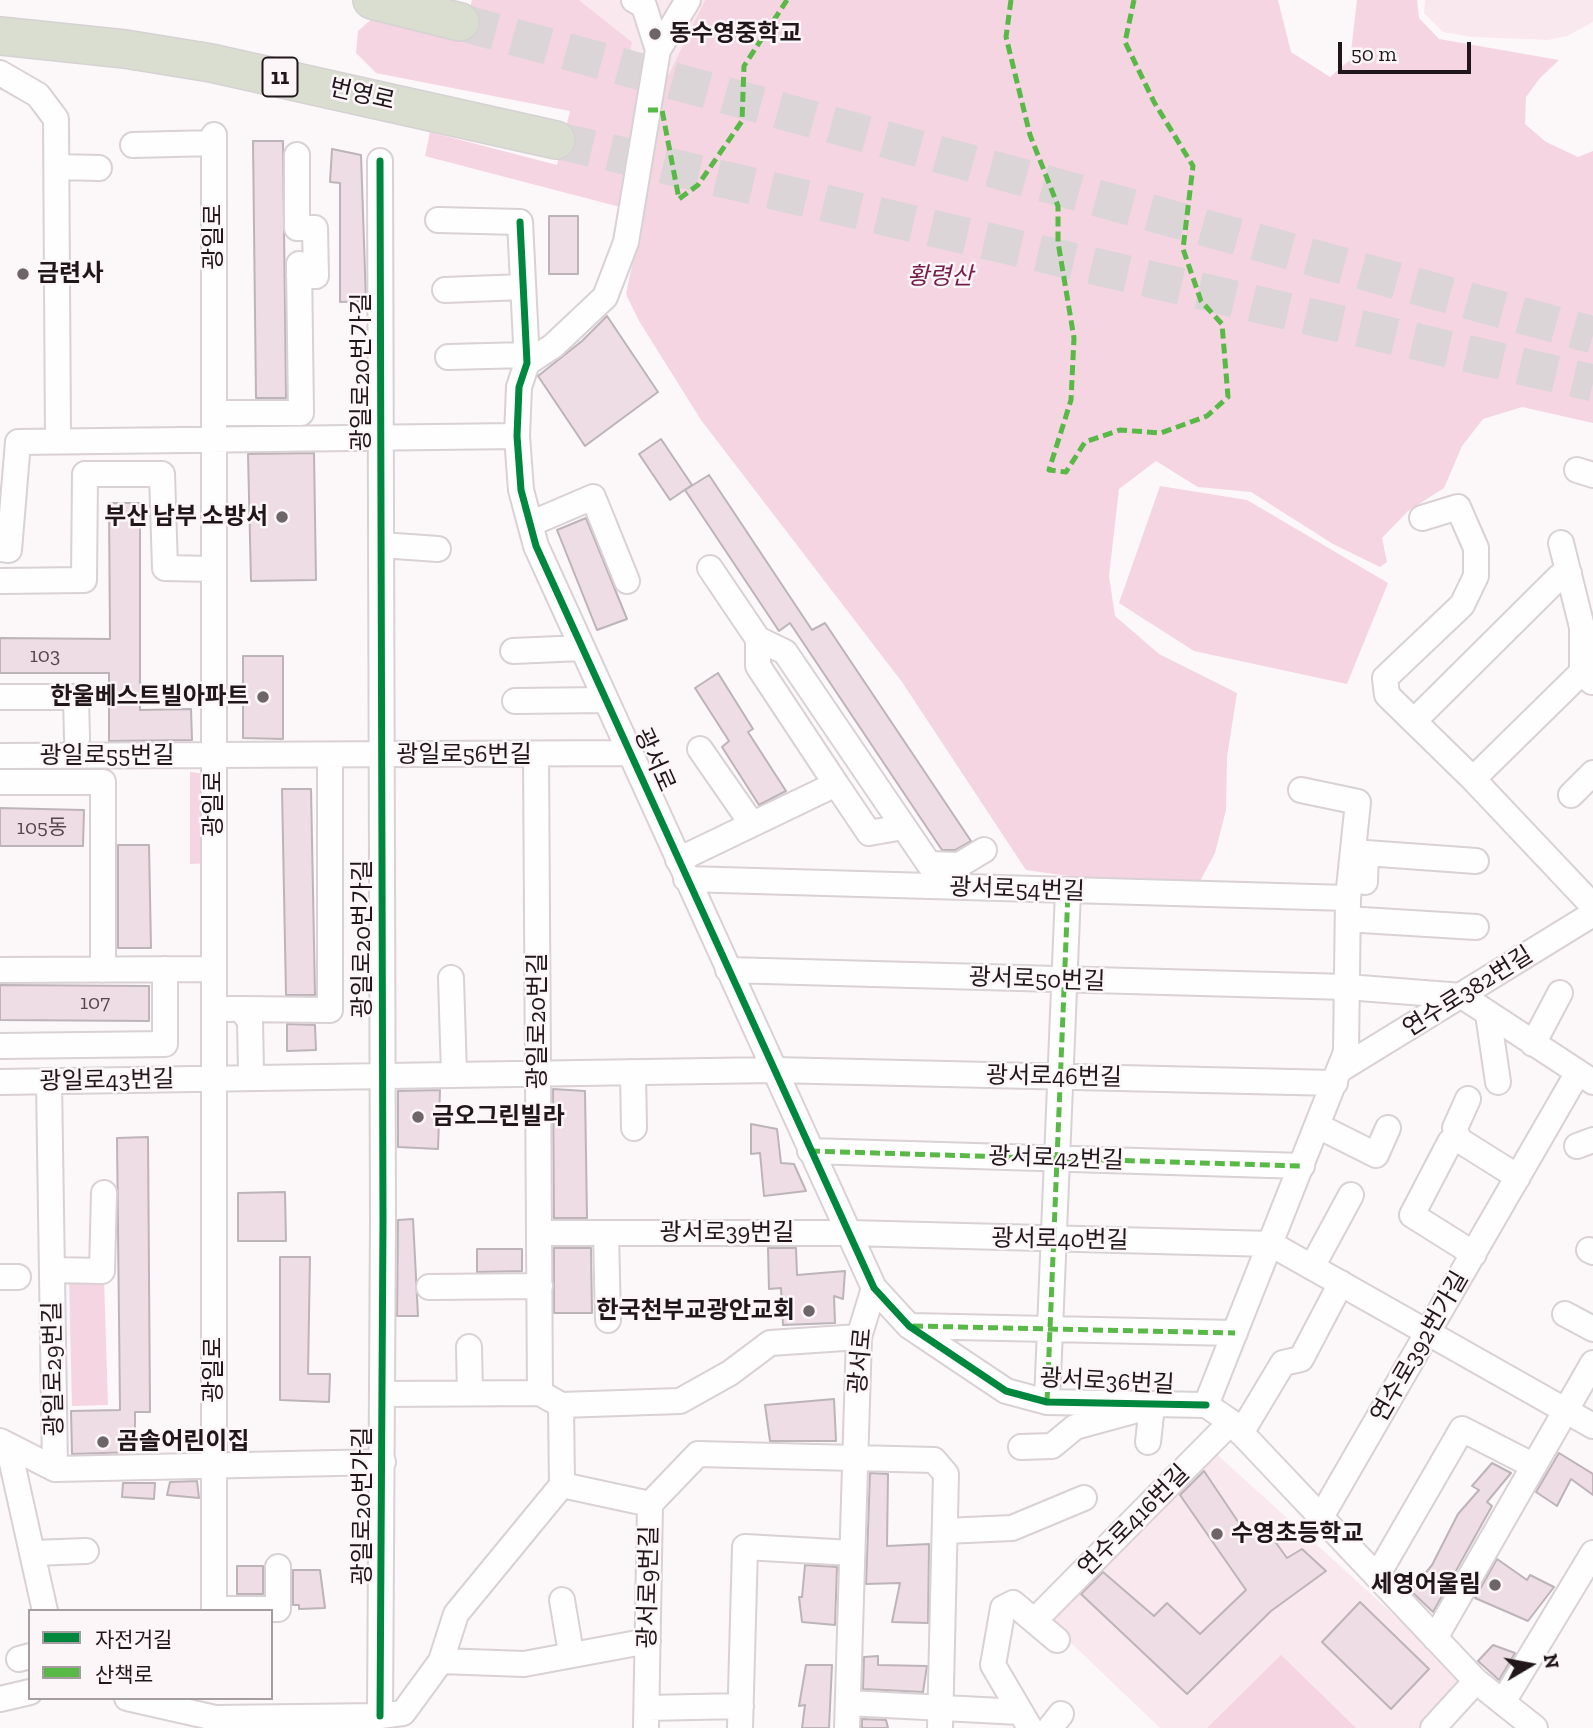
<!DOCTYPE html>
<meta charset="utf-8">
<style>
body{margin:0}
#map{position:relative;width:1593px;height:1728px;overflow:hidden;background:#fcf7f9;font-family:"Zilla Slab","Noto Sans KR",serif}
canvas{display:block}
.legend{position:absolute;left:28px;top:1609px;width:245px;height:91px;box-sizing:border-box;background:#fdf6f9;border:2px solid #a59da0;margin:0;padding:9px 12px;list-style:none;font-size:21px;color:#21171b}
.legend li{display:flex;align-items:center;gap:14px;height:35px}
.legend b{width:35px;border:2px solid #a59da0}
.north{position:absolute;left:1495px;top:1630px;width:70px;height:70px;-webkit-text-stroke:5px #fdf6f9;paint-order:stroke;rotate:80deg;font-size:19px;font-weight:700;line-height:28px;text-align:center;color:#21171b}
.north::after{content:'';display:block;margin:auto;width:24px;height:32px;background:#21171b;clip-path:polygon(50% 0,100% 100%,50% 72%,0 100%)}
.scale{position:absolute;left:1338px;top:42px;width:133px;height:32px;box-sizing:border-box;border:4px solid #21171b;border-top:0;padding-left:9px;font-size:21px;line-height:24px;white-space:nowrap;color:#21171b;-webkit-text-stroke:5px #fdf6f9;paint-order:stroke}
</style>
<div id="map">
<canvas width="1593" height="1728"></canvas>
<ul class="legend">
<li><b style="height:9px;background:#00873e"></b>자전거길</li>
<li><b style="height:9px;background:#58b947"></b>산책로</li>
</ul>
<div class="north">N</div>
<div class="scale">50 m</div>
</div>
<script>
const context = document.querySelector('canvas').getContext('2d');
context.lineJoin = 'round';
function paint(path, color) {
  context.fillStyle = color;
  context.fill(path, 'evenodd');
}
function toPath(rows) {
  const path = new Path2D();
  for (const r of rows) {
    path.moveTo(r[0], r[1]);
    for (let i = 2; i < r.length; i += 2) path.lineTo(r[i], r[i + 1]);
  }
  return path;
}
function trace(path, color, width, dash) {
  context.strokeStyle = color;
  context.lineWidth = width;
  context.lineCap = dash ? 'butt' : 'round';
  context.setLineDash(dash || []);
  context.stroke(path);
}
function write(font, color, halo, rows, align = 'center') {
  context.font = font + ' "Zilla Slab","Noto Sans KR",serif';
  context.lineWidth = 5;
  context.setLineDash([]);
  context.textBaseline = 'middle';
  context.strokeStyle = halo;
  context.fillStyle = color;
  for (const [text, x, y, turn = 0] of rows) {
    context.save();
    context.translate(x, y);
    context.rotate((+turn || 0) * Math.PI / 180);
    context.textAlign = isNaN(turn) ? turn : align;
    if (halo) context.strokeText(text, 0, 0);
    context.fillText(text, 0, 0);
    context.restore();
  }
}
paint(toPath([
 [579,0,705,0,668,77,653,78,627,74,632,42],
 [1425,0,1593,0,1593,22,1567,36,1548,40,1472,37,1443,32,1424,13],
 [1212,1450,1468,1682,1426,1728,1160,1728,1045,1618]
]), '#f9e9ee');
paint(toPath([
 [472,0,579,0,632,42,627,74,653,78,668,76,705,0,1278,0,1291,52,1330,77,1350,60,1357,0,1417,0,1419,18,1439,39,1559,60,1540,78,1526,97,1525,124,1546,142,1578,157,1593,151,1593,423,1522,407,1483,419,1462,446,1444,488,1408,511,1382,538,1387,562,1380,567,1333,544,1251,492,1198,487,1156,461,1119,489,1109,576,1115,616,1159,654,1237,693,1227,757,1226,810,1215,853,1198,885,1075,877,1026,870,902,682,701,420,639,321,626,294,643,213,425,156,430,132,557,165,570,111,376,73,356,53,358,31,374,17,462,36],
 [1160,486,1247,500,1388,583,1347,684,1194,651,1119,603],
 [190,772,214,775,214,863,190,864],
 [69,1278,104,1279,108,1405,72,1406],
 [1281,1655,1356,1728,1207,1728]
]), '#f5d5e1');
const building = toPath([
 [253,141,283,141,286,398,256,398,253,141],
 [332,149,361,155,366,301,340,302,340,183,330,182,332,149],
 [549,216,578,216,578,274,549,274,549,216],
 [607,316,658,392,585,446,538,376,582,341,607,316],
 [661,439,692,485,670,500,639,454,661,439],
 [314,453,316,580,251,581,248,454,314,453],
 [709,475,812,630,825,623,971,841,955,850,942,850,790,623,779,631,685,490,709,475],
 [109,503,140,503,140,710,191,709,192,740,109,741,109,673,0,673,0,638,110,639,109,503],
 [586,518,627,619,597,630,557,530,586,518],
 [243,656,283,656,283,739,243,738,243,656],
 [718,673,753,729,748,732,786,791,759,805,722,747,729,741,695,688,718,673],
 [282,789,311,789,315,995,286,995,282,789],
 [0,808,84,810,83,846,0,846,0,808],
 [118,845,149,845,151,948,118,948,118,845],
 [0,985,149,986,149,1021,0,1020,0,985],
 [287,1024,315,1025,316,1050,287,1051,287,1024],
 [553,1089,585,1091,587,1218,554,1218,553,1089],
 [440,1090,438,1149,398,1147,398,1091,440,1090],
 [751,1124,777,1129,781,1163,794,1164,806,1191,764,1196,760,1153,751,1154,751,1124],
 [148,1137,150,1412,135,1412,135,1452,72,1454,71,1411,120,1410,117,1138,148,1137],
 [285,1192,286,1241,238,1241,238,1193,285,1192],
 [413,1219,418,1316,397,1316,398,1220,413,1219],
 [554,1248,591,1248,592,1313,554,1313,554,1248],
 [768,1248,796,1248,797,1275,845,1271,843,1299,834,1296,835,1323,783,1325,781,1288,769,1289,768,1248],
 [477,1249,522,1249,522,1271,477,1272,477,1249],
 [280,1257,310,1257,308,1374,330,1374,329,1402,280,1400,280,1257],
 [834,1399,836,1441,770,1441,765,1405,834,1399],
 [1559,1453,1593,1474,1593,1495,1571,1479,1557,1506,1536,1492,1559,1453],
 [1492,1463,1511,1473,1487,1502,1492,1506,1433,1612,1411,1591,1432,1565,1458,1514,1479,1490,1472,1486,1492,1463],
 [1204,1471,1247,1535,1263,1525,1287,1558,1302,1549,1326,1571,1271,1611,1187,1694,1081,1594,1103,1572,1154,1616,1167,1603,1200,1634,1246,1590,1180,1495,1204,1471],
 [870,1473,888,1474,887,1546,929,1544,928,1623,892,1622,900,1583,866,1584,870,1473],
 [197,1481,199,1498,167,1495,170,1482,197,1481],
 [123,1483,155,1483,154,1499,122,1497,123,1483],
 [1497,1559,1527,1580,1530,1575,1554,1587,1528,1621,1475,1598,1497,1559],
 [805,1565,837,1567,835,1625,802,1622,799,1597,802,1597,805,1565],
 [237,1566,263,1566,263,1594,237,1594,237,1566],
 [293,1570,320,1570,325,1608,299,1609,299,1605,293,1605,293,1570],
 [1360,1602,1429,1669,1391,1709,1322,1642,1360,1602],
 [1493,1645,1515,1653,1499,1680,1478,1661,1493,1645],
 [878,1656,878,1665,927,1666,923,1692,863,1689,864,1657,878,1656],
 [806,1665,832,1665,829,1728,802,1728,805,1705,799,1706,806,1665],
 [862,1719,886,1720,888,1728,862,1728,862,1719]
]);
paint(building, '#eedde4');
trace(building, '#bcb4b8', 2);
trace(toPath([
 [460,22,1593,335],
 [556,140,1593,383]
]), '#dbd5d8', 37, [37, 18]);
const minor = toPath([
 [634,0,644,6,658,50],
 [0,73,38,95,56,119,58,441],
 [133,145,214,143],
 [297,155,297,228,315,228,316,276,299,276],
 [58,167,99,168],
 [438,220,520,222,527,363,519,387,517,436,521,490,536,546,874,1288,909,1326,1006,1391,1047,1402,1206,1405],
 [445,290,523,287],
 [448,357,527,355],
 [527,363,553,346,605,297,626,242,658,50,688,0],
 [214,413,301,413,299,264],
 [1577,470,1593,475],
 [1422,518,1458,507,1476,548,1476,576,1462,605,1385,678,1387,695,1473,779,1593,906],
 [530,524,593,497,627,581],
 [1561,543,1582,627,1582,672,1592,682],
 [381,545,438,549],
 [0,549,9,550,18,442,517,436],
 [710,568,758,639,785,652,929,864,959,865,984,850],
 [0,581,84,580,85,474,162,474,165,568,214,569],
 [513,651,582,648],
 [0,697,76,697,77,739],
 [515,701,605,700],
 [1414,721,1559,577,1569,573],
 [700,749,752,824],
 [536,755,540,1393,561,1405],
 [0,756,630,753],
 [1473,779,1582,672,1593,669],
 [0,782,103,782,103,970],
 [836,784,869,833,903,827],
 [1571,795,1593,773],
 [678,860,836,784,758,666,758,639],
 [686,879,1348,898],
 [1365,882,1366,853,1476,861],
 [1362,920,1476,927],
 [0,970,214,969],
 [728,970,1347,987,1462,996,1593,1082],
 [451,978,454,1075],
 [229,1009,241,1009,250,1021,251,1071],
 [241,1009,330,1010,330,756],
 [1488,1014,1498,1082],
 [1533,1044,1560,993],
 [0,1046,165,1044,165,969],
 [1341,1069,1593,914],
 [633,1072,634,1128],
 [0,1082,773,1070,1335,1083],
 [49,1082,55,1469],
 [1468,1099,1455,1128,1459,1140,1518,1177],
 [1318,1126,1376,1155,1388,1128],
 [1450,1142,1412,1215,1474,1254],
 [1577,1146,1593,1140],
 [810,1151,1302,1166],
 [540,1233,849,1233,1271,1244,1593,1426],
 [606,1233,608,1320],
 [1589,1250,1593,1252],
 [1312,1267,1351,1195],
 [52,1270,102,1271,104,1193],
 [0,1277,18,1277],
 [429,1287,540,1286],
 [1565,1314,1593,1329],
 [910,1326,1235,1333],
 [469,1347,470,1393],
 [383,1394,540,1393],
 [1047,1402,1068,892],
 [561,1405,680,1401,730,1373,770,1343,859,1337],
 [1206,1405,1346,1052,1348,898,1358,802,1301,790],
 [1206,1405,1231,1422,1476,1681,1535,1728],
 [1241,1433,1283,1363,1301,1359,1341,1283],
 [0,1441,55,1469,383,1462],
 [8,1445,45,1611],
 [1021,1447,1052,1446,1075,1427,1152,1406,1148,1442],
 [562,1485,650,1504],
 [1321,1517,1577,1074],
 [945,1531,1012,1528,1084,1498],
 [33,1553,86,1551],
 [1377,1576,1462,1429,1534,1466],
 [562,1600,571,1653],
 [214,1609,278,1609,278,1567],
 [214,1611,214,135],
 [1036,1619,1231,1422],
 [1435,1638,1593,1363],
 [19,1659,30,1656],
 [441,1661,524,1664,648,1641],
 [127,1698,215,1718,380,1716,403,1713,441,1661,456,1614,562,1485,561,1405],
 [0,1699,30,1692],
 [1503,1702,1593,1553],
 [848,1703,1020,1712],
 [647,1708,741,1706],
 [380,1716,383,1220,380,161],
 [646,1728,650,1504,698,1454,934,1460,946,1474,940,1728],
 [740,1728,745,1547,852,1553],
 [847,1728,859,1337,874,1288],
 [1030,1728,993,1665,1003,1608,1013,1603,1057,1640],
 [1050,1728,1061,1714],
 [1433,1728,1476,1681]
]);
const highway = toPath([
 [372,0,460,22],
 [0,36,125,49,211,63,556,140]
]);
trace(minor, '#d9d1d4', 28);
trace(highway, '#d6d2d4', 40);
trace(minor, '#fffefe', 24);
trace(highway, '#daded0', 37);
trace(toPath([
 [1011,0,1006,37,1030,135,1058,206,1058,242,1074,338,1071,400,1049,470,1066,472,1085,442,1120,430,1161,433,1207,416,1228,397,1222,324,1201,301,1183,249,1193,166,1154,102,1125,42,1134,0],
 [648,110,662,110,679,199,698,185,742,121,744,66,787,0],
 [810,1151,1302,1166],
 [913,1326,1235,1333],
 [1047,1402,1068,892]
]), '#58b947', 5, [10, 5]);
trace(toPath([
 [520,222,527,363,519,387,517,436,521,490,536,546,874,1288,909,1326,1006,1391,1047,1402,1206,1405],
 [380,1716,383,1220,380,161]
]), '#00873e', 7);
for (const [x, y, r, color] of [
 [655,34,7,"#6e6569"],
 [23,274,7,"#6e6569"],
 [282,517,7,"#6e6569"],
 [263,697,7,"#6e6569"],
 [418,1117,7,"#6e6569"],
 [809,1311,7,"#6e6569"],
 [103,1442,7,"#6e6569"],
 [1217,1534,7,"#6e6569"],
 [1495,1585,7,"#6e6569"]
]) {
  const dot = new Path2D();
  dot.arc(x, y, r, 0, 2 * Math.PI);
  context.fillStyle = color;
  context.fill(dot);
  trace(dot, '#fdf6f9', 2.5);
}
write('21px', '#54484d', null, [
 ["103",45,656],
 ["105동",42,828],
 ["107",95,1003]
]);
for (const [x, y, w] of [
 [280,77,35]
]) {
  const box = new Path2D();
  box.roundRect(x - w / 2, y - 19.5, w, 39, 5);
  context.fillStyle = '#fdf6f9';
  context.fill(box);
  trace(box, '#21171b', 2);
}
write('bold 23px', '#21171b', null, [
 ["11",280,77]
]);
write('bold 24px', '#21171b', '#fdf6f9', [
 ["동수영중학교",669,34],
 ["금련사",37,274],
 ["부산 남부 소방서",268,517,"right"],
 ["한울베스트빌아파트",249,697,"right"],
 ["금오그린빌라",432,1117],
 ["한국천부교광안교회",795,1311,"right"],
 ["곰솔어린이집",117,1442],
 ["수영초등학교",1231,1534],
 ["세영어울림",1481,1585,"right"]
], 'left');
write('24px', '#21171b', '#fdf6f9', [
 ["번영로",362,95,13],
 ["광일로",214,237,-90],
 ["광일로20번가길",362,372,-90],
 ["광일로56번길",464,755],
 ["광일로55번길",107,756],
 ["광서로",654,760,66],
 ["광일로",214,804,-90],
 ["광서로54번길",1017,890,2],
 ["광일로20번가길",363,939,-90],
 ["광서로50번길",1037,980,2],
 ["연수로382번길",1468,992,-32],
 ["광일로20번길",538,1021,-90],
 ["광서로46번길",1054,1077,1],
 ["광일로43번길",107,1081,-1],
 ["광서로42번길",1056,1159,2],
 ["광서로39번길",727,1233],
 ["광서로40번길",1060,1240,1],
 ["연수로392번가길",1420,1347,-60],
 ["광서로",861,1361,-85],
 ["광일로29번길",54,1369,-91],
 ["광일로",214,1370,-90],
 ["광서로36번길",1107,1382,3],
 ["광일로20번가길",363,1506,-90],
 ["연수로416번길",1134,1521,-45],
 ["광서로9번길",649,1587,-89]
]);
write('italic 24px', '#751b48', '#fdf6f9', [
 ["황령산",940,277]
]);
</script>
